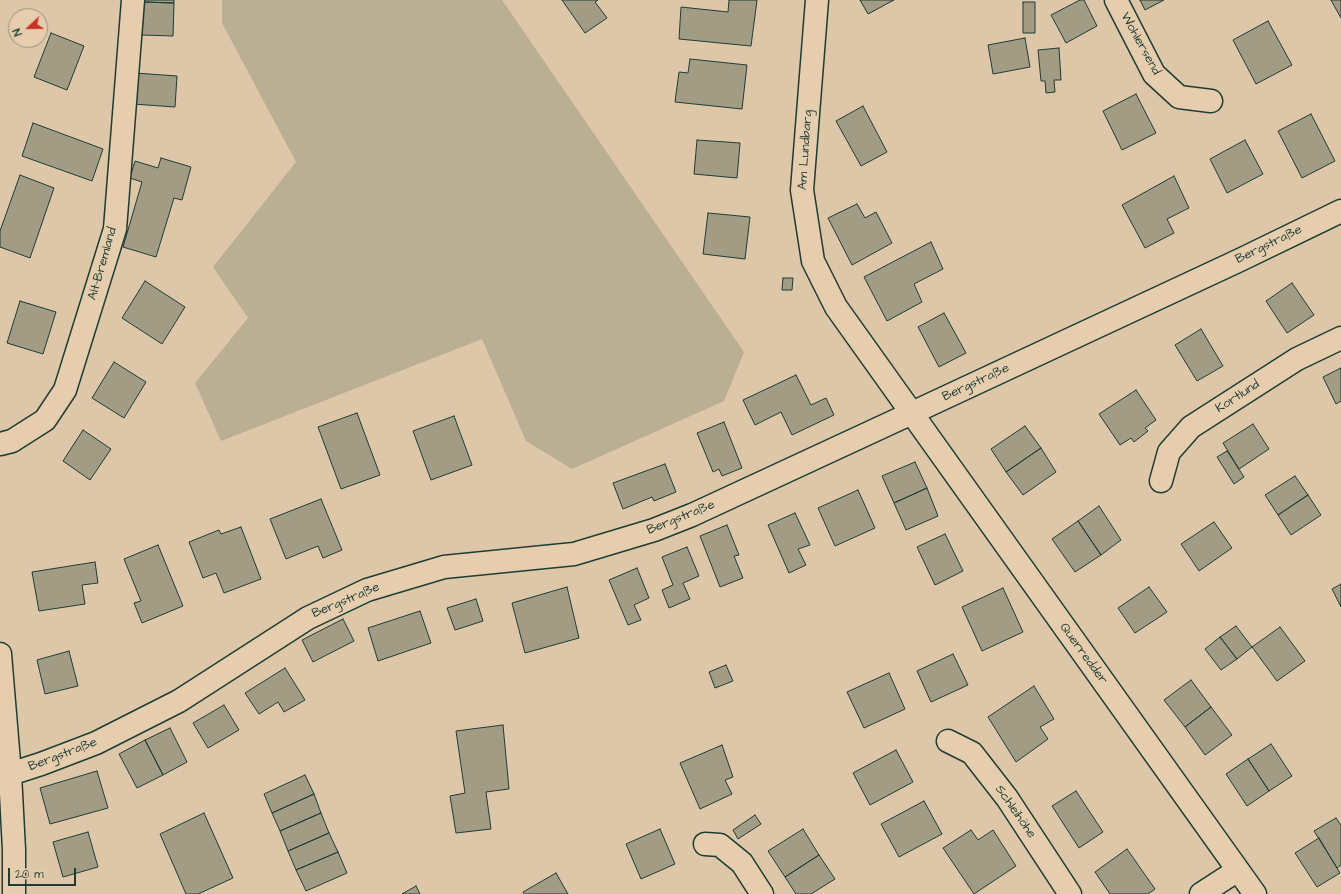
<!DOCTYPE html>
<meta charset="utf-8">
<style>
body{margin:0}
#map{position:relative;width:1341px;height:894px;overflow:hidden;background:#ddc7a8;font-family:"Architects Daughter",sans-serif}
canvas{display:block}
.north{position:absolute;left:8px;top:8px;width:40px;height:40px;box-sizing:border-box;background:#e5cdad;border:1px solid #96937d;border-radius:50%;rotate:248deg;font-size:11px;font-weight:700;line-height:16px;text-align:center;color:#1f3d34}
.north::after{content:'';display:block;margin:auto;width:14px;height:18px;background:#c8321e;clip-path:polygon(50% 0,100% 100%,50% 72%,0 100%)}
.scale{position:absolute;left:8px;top:868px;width:68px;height:18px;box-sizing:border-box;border:2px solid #1f3d34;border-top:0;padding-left:5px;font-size:12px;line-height:14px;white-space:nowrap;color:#1f3d34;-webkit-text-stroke:3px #e5cdad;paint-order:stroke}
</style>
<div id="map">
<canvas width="1341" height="894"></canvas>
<div class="north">N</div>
<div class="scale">20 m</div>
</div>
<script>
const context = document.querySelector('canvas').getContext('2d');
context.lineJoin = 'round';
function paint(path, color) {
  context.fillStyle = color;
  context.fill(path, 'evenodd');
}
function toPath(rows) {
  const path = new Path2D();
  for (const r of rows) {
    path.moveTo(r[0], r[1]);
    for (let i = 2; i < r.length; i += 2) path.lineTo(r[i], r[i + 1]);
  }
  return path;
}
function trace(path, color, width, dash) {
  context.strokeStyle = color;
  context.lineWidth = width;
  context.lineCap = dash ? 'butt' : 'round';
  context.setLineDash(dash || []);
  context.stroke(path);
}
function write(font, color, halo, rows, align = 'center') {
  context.font = font + ' "Architects Daughter",sans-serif';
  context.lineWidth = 4;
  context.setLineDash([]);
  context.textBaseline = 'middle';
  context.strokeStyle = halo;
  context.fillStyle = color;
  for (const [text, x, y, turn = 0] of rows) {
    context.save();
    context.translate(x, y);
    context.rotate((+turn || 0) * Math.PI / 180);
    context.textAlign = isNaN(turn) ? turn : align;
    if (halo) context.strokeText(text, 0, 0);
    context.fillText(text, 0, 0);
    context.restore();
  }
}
paint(toPath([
 [222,0,502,0,744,352,724,401,572,469,526,441,482,339,221,441,195,383,248,318,213,267,296,162,222,23]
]), '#baae93');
const building = toPath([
 [144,0,174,0,174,3,144,2,144,0],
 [562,0,598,0,595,2,607,18,585,33,562,0],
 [729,0,757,0,751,46,679,39,681,7,728,12,729,0],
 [860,0,894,0,868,14,860,0],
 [1080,0,1084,0,1097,26,1066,43,1051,15,1080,0],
 [1140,0,1164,0,1145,10,1140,0],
 [1331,0,1341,0,1341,18,1331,0],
 [144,2,174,3,173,36,142,35,144,2],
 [1023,2,1035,2,1035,33,1023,33,1023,2],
 [1268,21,1292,65,1256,84,1233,40,1268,21],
 [51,33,84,46,67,90,34,77,51,33],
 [1025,38,1030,67,993,74,988,45,1025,38],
 [1059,48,1061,80,1054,80,1055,92,1046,93,1045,81,1041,81,1038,50,1059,48],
 [690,59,747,65,742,109,675,102,679,72,688,73,690,59],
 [135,73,177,76,175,107,133,104,135,73],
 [1136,94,1156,133,1122,150,1103,111,1136,94],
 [863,106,887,152,861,166,836,121,863,106],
 [1311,114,1335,161,1302,178,1278,131,1311,114],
 [33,123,103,149,92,181,22,156,33,123],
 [697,140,740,143,737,178,694,174,697,140],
 [1245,140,1263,174,1227,193,1210,159,1245,140],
 [161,158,191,167,182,200,174,198,156,257,123,247,142,182,130,178,135,161,158,168,161,158],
 [20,175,54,188,30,258,0,247,0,231,20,175],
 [1174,176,1189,208,1167,219,1174,233,1145,248,1122,205,1174,176],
 [857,204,865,218,876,212,892,243,852,265,828,218,857,204],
 [708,213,750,217,745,259,703,254,708,213],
 [931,242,943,269,914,284,922,302,887,321,864,277,931,242],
 [783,278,793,278,792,290,782,290,783,278],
 [145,281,185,307,162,344,122,318,145,281],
 [1292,283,1314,315,1287,333,1266,301,1292,283],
 [20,301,56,312,43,354,7,343,20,301],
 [944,313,966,353,939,367,918,327,944,313],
 [1201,329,1223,366,1197,381,1175,345,1201,329],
 [114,362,146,382,124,418,92,398,114,362],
 [1341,368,1341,401,1336,404,1323,377,1341,368],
 [796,375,811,405,826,398,834,415,792,435,781,412,755,425,743,400,796,375],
 [1136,390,1156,420,1145,428,1148,431,1134,442,1131,438,1120,445,1099,414,1136,390],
 [357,413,380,475,341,489,318,427,357,413],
 [454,416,472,465,431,480,413,431,454,416],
 [724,422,742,468,722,476,719,469,713,472,697,433,724,422],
 [1253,424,1269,449,1239,469,1223,443,1253,424],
 [1025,426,1041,448,1006,472,991,449,1025,426],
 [83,430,111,449,90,480,63,461,83,430],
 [1041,448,1056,472,1023,495,1006,472,1041,448],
 [1227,451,1244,477,1234,484,1217,457,1227,451],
 [915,462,927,488,894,503,882,476,915,462],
 [665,464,676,492,654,501,652,497,623,509,613,483,665,464],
 [1295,476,1308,495,1278,515,1265,495,1295,476],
 [927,488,938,516,906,530,894,503,927,488],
 [858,490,875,528,835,546,818,508,858,490],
 [1308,495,1321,515,1291,535,1278,515,1308,495],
 [321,499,342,550,323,558,318,546,286,559,270,519,321,499],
 [1099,506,1121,540,1101,555,1078,521,1099,506],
 [795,513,810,545,798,549,806,565,789,573,768,525,795,513],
 [1078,521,1101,555,1075,572,1052,539,1078,521],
 [1214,522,1232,548,1199,571,1181,544,1214,522],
 [727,525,739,555,734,556,743,578,720,587,700,536,727,525],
 [241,527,261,579,224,593,216,573,203,578,189,542,219,530,221,534,241,527],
 [945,534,963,571,935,585,917,547,945,534],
 [158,545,183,606,142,623,134,603,141,601,124,559,158,545],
 [687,547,699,576,683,583,690,599,669,608,662,590,673,585,662,557,687,547],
 [95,562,98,583,82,585,85,604,39,611,32,572,95,562],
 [637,568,649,598,634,605,641,620,628,625,609,580,637,568],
 [1341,584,1341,607,1332,589,1341,584],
 [567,587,579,638,525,653,512,603,567,587],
 [1149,587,1167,612,1135,633,1118,608,1149,587],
 [1003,588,1023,632,982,651,962,607,1003,588],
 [476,599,483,621,455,630,447,608,476,599],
 [420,611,431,643,378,661,368,628,420,611],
 [343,619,354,641,313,662,302,640,343,619],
 [1236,626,1252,647,1237,659,1220,637,1236,626],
 [1280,627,1305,661,1277,681,1252,647,1280,627],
 [1220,637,1237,659,1221,670,1205,649,1220,637],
 [69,651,78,686,45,694,37,660,69,651],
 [953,654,968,685,931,702,917,671,953,654],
 [726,665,733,681,715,688,709,672,726,665],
 [285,668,305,700,284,712,278,702,259,714,245,693,285,668],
 [889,673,905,709,864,728,847,692,889,673],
 [1191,680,1211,707,1185,727,1164,700,1191,680],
 [1034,686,1054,719,1040,727,1048,739,1016,762,988,717,1034,686],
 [224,705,239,730,208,748,193,723,224,705],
 [1211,707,1232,735,1205,755,1185,727,1211,707],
 [503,725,509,789,486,792,491,829,456,833,450,796,465,793,456,731,503,725],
 [170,728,187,762,163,775,145,740,170,728],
 [145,740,163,775,137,788,119,754,145,740],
 [1271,744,1292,776,1269,791,1248,759,1271,744],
 [722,745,733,777,725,780,732,794,700,809,680,763,722,745],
 [896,750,913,782,870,805,853,773,896,750],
 [1248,759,1269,791,1247,806,1226,774,1248,759],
 [97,771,108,808,50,824,40,788,97,771],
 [305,775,314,794,272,813,264,794,305,775],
 [1076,791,1103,832,1079,848,1052,806,1076,791],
 [314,794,321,813,280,831,272,813,314,794],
 [924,801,942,834,899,857,881,824,924,801],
 [204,813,233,878,198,894,186,894,160,834,204,813],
 [321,813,329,833,288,851,280,831,321,813],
 [755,815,761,824,738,839,733,830,755,815],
 [1336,818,1341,825,1341,865,1337,868,1314,831,1336,818],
 [660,829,675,864,641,879,626,844,660,829],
 [803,829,819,855,785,877,768,851,803,829],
 [971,830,978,840,993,830,1016,866,974,894,943,848,971,830],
 [88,832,98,867,63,877,53,842,88,832],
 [329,833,338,852,296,870,288,851,329,833],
 [1319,838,1340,873,1317,887,1295,853,1319,838],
 [1127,849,1155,889,1148,894,1110,894,1095,872,1127,849],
 [338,852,347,873,306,891,296,870,338,852],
 [819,855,835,879,811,894,796,894,785,877,819,855],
 [556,873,568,894,524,894,523,892,556,873],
 [416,886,420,894,402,894,416,886]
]);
paint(building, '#a29c84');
trace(building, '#1f3d34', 1);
const minor = toPath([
 [817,0,802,190,813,261,836,307,1255,894],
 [1116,0,1154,74,1179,97,1211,101],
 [0,444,12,441,45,420,65,390,115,229,133,0],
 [1161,481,1169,452,1191,427,1297,359,1341,338],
 [0,654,10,774,14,850,14,894],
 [948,741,972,753,1007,798,1070,894],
 [10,774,41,764,96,743,179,701,308,618,367,590,444,567,574,554,654,530,692,515,912,413,1240,260,1341,211],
 [705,844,720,845,742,863,762,894],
 [1201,894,1238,870]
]);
trace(minor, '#1f3d34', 25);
trace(minor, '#e5cdad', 22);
write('13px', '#1f3d34', '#e5cdad', [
 ["Wohlersend",1140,44,61],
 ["Am Lundbarg",806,150,-86],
 ["Bergstraße",1269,245,-26],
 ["Alt-Bremland",103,264,-74],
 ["Bergstraße",976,383,-25],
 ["Kortlund",1238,397,-33],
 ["Bergstraße",681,518,-22],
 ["Bergstraße",346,601,-23],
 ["Querredder",1083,654,54],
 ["Bergstraße",63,755,-21],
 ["Schleihöhe",1015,812,55]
]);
</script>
